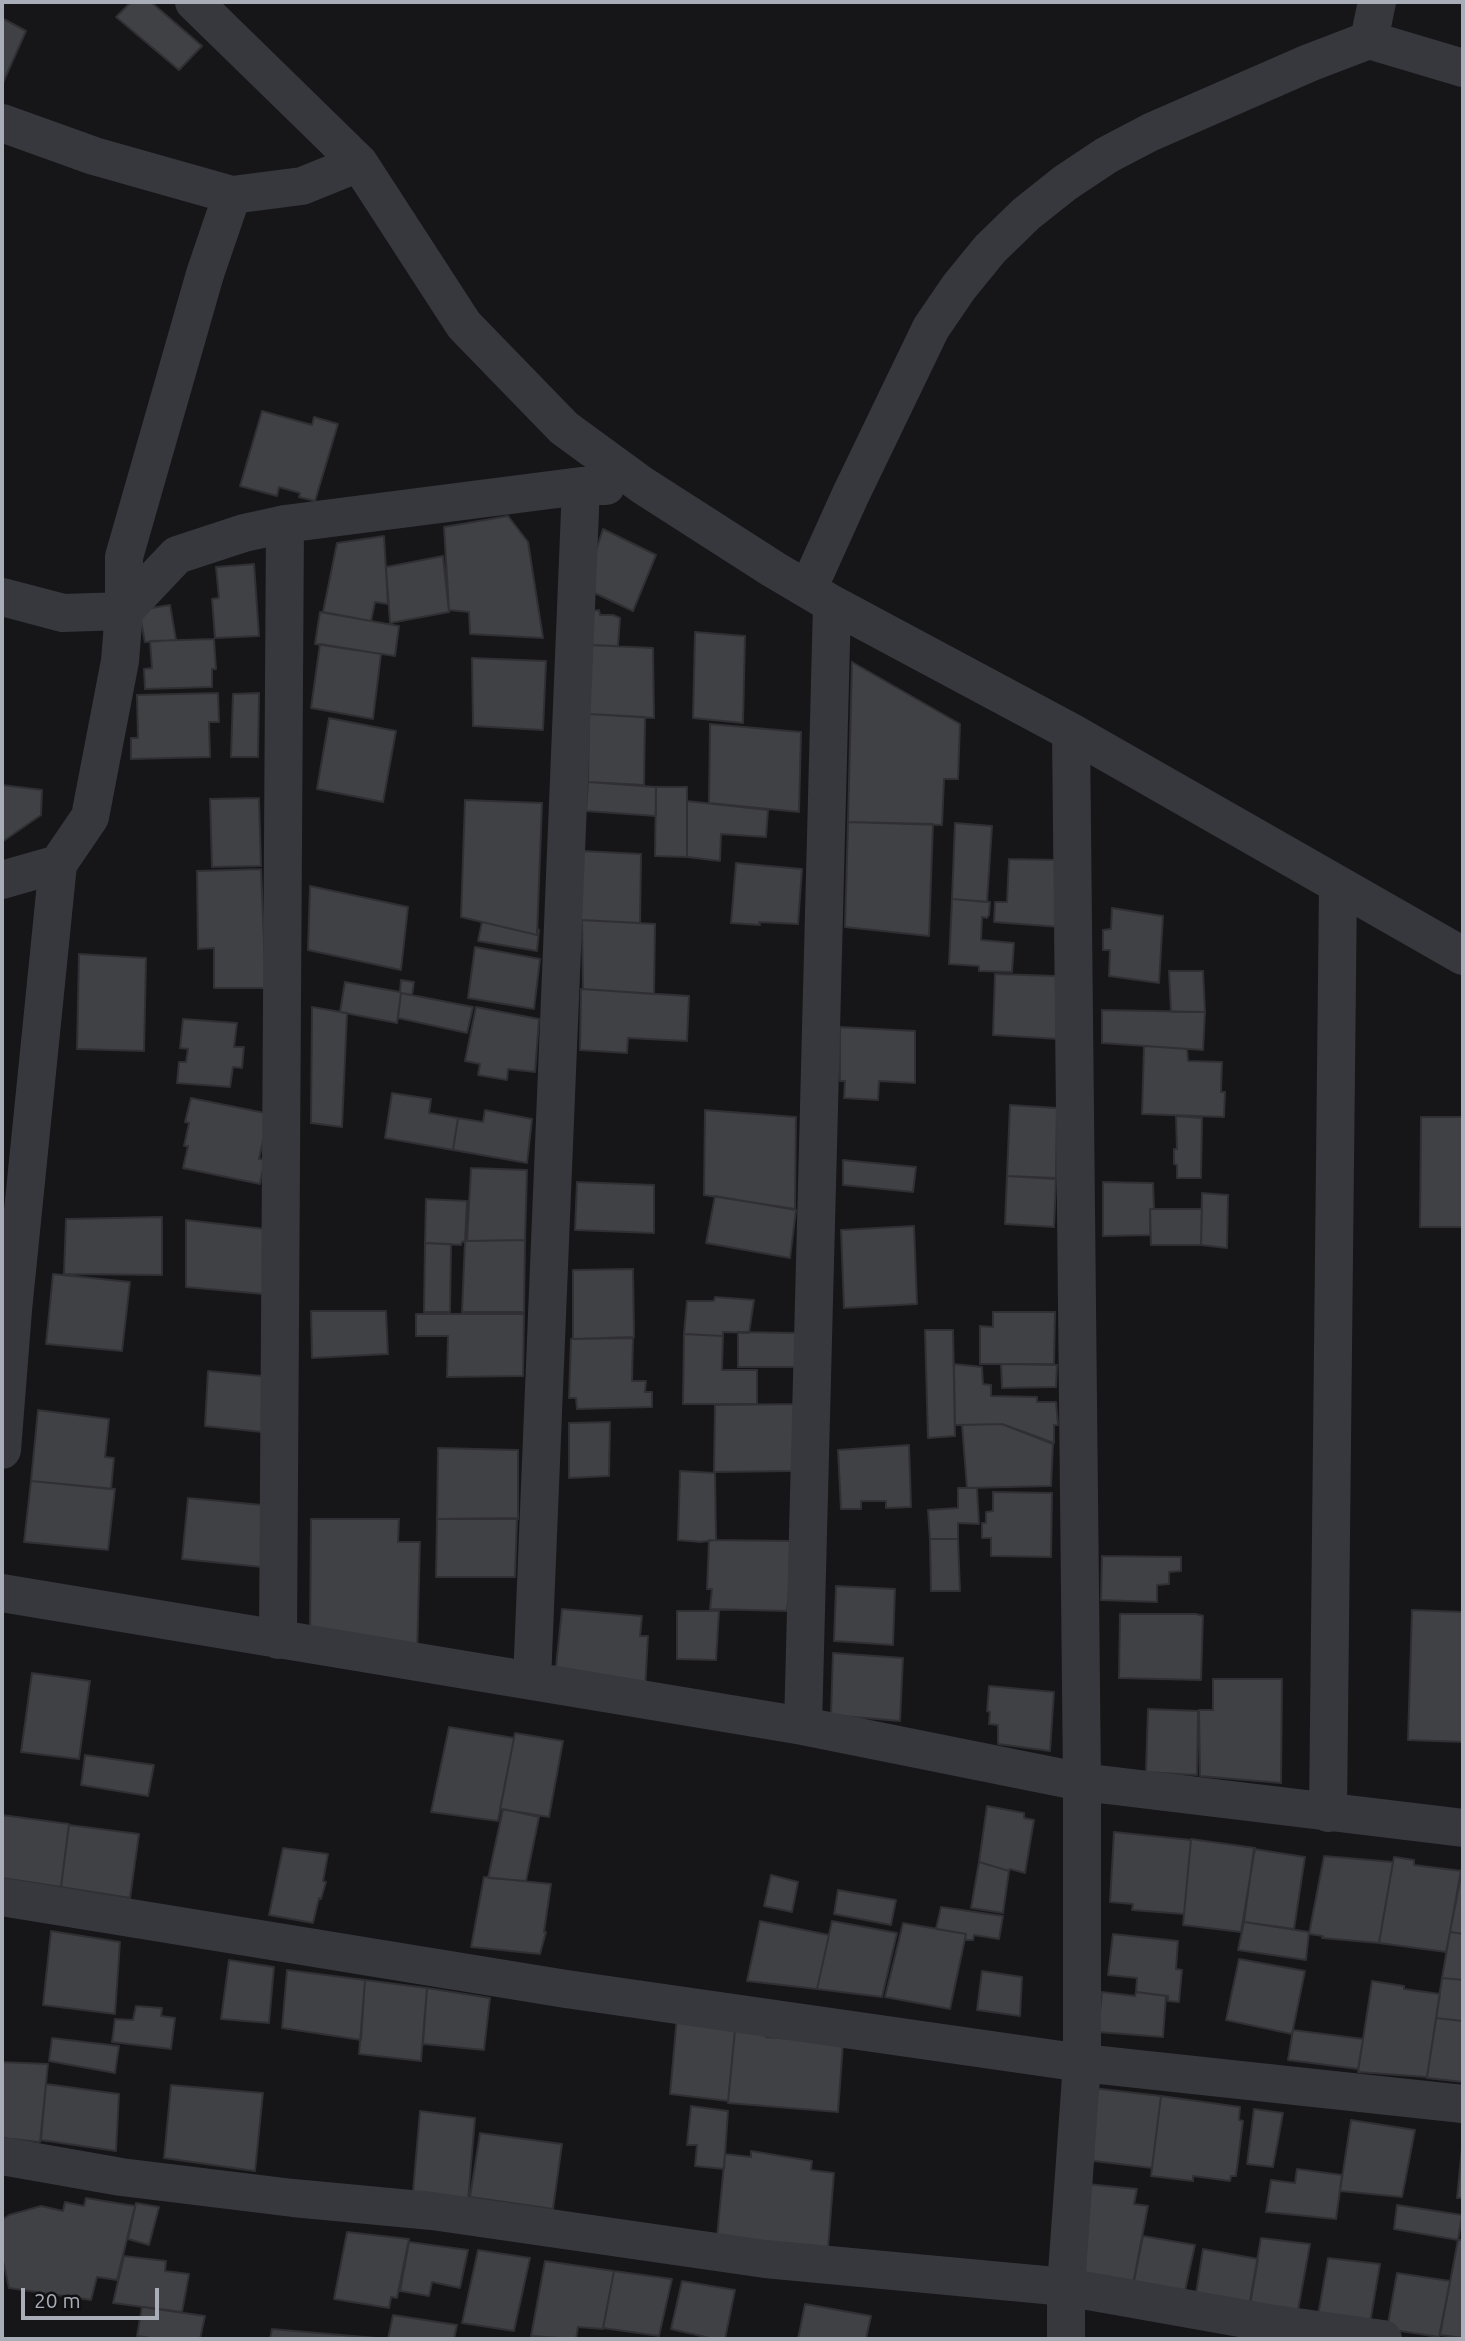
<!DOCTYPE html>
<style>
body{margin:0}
#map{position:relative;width:1465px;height:2341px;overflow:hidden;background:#161618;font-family:Ubuntu,sans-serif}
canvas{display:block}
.frame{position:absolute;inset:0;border:4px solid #a8adb8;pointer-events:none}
.scale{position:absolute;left:21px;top:2288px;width:138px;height:32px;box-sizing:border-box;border:4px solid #a8adb8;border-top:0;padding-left:9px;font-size:21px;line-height:24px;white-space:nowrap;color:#a8adb8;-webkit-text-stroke:5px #111113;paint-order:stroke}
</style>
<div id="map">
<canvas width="1465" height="2341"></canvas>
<div class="frame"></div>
<div class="scale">20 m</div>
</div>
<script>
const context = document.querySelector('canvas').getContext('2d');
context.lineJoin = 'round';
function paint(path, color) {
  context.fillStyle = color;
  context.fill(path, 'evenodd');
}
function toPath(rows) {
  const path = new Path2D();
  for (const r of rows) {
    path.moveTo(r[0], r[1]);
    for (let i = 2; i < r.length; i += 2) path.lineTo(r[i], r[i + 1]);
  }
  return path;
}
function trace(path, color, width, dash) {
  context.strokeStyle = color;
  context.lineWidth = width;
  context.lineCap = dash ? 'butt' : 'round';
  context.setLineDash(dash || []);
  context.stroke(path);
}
const building = toPath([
 [131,2,151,2,202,46,179,70,116,17,131,2],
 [2,18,26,31,2,85,2,18],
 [262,411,312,425,314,417,338,424,315,501,299,497,300,493,279,487,277,496,240,486,262,411],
 [508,516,528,542,543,638,470,634,469,612,449,610,444,527,508,516],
 [603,529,656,555,633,611,584,588,603,529],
 [384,536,388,604,375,602,371,621,323,612,337,543,384,536],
 [443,556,449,612,390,623,386,567,443,556],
 [254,564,259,636,215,638,212,599,219,598,216,567,254,564],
 [170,605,176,640,145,642,139,610,170,605],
 [599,610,600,615,613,615,620,618,618,646,589,645,585,612,599,610],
 [320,612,399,626,395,656,315,644,320,612],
 [695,632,745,636,743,723,693,718,695,632],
 [214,639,216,669,212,669,212,687,145,689,144,669,152,668,150,641,214,639],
 [320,644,381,654,373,719,311,708,320,644],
 [589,645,653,648,654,718,589,714,589,645],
 [472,658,546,661,543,730,473,726,472,658],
 [852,662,960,724,958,779,944,779,942,825,848,822,852,662],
 [218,693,219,722,209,722,210,757,131,759,131,738,138,738,137,695,218,693],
 [259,693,258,757,231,757,233,694,259,693],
 [589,714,645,717,644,785,588,782,589,714],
 [329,718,396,731,383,802,317,789,329,718],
 [710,724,801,732,799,812,709,803,710,724],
 [588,782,656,787,656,816,586,811,588,782],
 [2,785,42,790,41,815,2,842,2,785],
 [656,787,687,787,687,857,655,856,656,787],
 [259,798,261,866,212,867,210,799,259,798],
 [465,800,542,803,537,935,461,917,465,800],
 [687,801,768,810,766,837,721,834,720,861,687,857,687,801],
 [848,822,933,824,929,936,845,927,848,822],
 [955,823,992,826,987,902,952,899,955,823],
 [583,851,641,854,640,923,580,920,583,851],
 [1009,859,1062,860,1060,927,994,922,995,902,1007,902,1009,859],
 [736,863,802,869,798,924,759,922,760,925,731,923,736,863],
 [261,869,266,988,214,988,214,948,198,949,197,871,261,869],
 [310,886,408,907,401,970,308,950,310,886],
 [952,899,990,902,989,915,987,918,982,917,981,940,1014,943,1012,972,979,971,979,966,949,964,952,899],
 [1112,908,1163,916,1159,983,1109,976,1110,950,1103,950,1103,930,1111,929,1112,908],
 [582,920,655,924,654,994,583,989,582,920],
 [482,922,537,935,537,929,539,930,537,951,478,941,482,922],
 [475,947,540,959,534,1009,468,998,475,947],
 [79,954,146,958,144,1051,77,1049,79,954],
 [1169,971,1203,971,1205,1012,1171,1012,1169,971],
 [995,974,1058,976,1058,1039,993,1035,995,974],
 [401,980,414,982,412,995,401,993,397,1023,340,1012,345,982,400,992,401,980],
 [581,989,689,996,687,1041,628,1038,627,1053,580,1050,581,989],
 [401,993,473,1007,467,1033,398,1018,401,993],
 [312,1007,347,1013,342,1127,311,1123,312,1007],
 [476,1007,539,1019,535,1072,508,1069,507,1080,478,1075,480,1064,465,1061,476,1007],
 [1102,1010,1205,1012,1203,1050,1102,1043,1102,1010],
 [183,1019,237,1023,234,1047,244,1047,242,1068,233,1067,230,1087,177,1083,179,1062,186,1062,188,1049,180,1048,183,1019],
 [840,1027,915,1031,915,1083,879,1081,878,1100,844,1098,845,1081,840,1081,840,1027],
 [1144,1046,1187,1049,1188,1061,1222,1062,1221,1092,1225,1092,1224,1117,1142,1114,1144,1046],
 [392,1093,431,1099,429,1113,458,1118,453,1150,385,1138,392,1093],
 [191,1098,265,1113,265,1132,259,1159,265,1159,260,1184,183,1168,188,1146,184,1146,189,1123,185,1122,191,1098],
 [1010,1105,1057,1108,1056,1178,1007,1176,1010,1105],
 [485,1110,532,1119,527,1163,453,1150,458,1118,483,1122,485,1110],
 [705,1110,796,1117,795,1209,704,1195,705,1110],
 [1176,1116,1202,1118,1201,1178,1177,1178,1177,1165,1174,1164,1174,1149,1177,1149,1176,1116],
 [1421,1117,1463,1117,1463,1227,1420,1227,1421,1117],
 [843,1160,916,1167,913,1192,843,1185,843,1160],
 [471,1168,527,1170,525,1240,467,1241,471,1168],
 [1007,1176,1056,1179,1054,1227,1005,1224,1007,1176],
 [577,1182,654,1185,654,1233,575,1230,577,1182],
 [1103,1182,1153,1183,1154,1209,1150,1209,1150,1235,1103,1236,1103,1182],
 [1202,1193,1228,1195,1227,1248,1201,1245,1202,1193],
 [715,1196,796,1210,790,1258,706,1243,715,1196],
 [426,1199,467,1201,465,1241,462,1242,461,1245,425,1243,426,1199],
 [1150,1209,1202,1209,1201,1245,1151,1245,1150,1209],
 [162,1217,162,1275,64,1274,66,1219,162,1217],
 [186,1220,265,1229,263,1294,186,1287,186,1220],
 [914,1226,917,1304,844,1308,841,1230,914,1226],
 [525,1240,524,1312,462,1312,465,1241,525,1240],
 [425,1243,451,1244,450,1312,424,1312,425,1243],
 [633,1269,634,1337,573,1339,573,1270,633,1269],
 [53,1274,130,1282,122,1351,46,1344,53,1274],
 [715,1297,754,1300,749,1333,723,1332,723,1336,684,1334,687,1301,714,1301,715,1297],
 [311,1311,386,1311,388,1354,312,1358,311,1311],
 [993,1312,1055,1312,1054,1364,980,1364,980,1326,993,1327,993,1312],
 [416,1314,524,1314,523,1376,447,1377,448,1336,416,1336,416,1314],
 [925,1330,953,1330,955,1436,928,1438,925,1330],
 [738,1332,798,1333,797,1367,738,1367,738,1332],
 [684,1334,723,1336,722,1370,757,1370,757,1404,683,1404,684,1334],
 [633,1338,632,1381,646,1381,645,1392,652,1392,652,1407,577,1409,576,1398,569,1398,571,1339,633,1338],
 [954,1364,982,1367,983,1384,991,1385,991,1396,1037,1397,1037,1402,1056,1402,1058,1425,1054,1425,1054,1443,1002,1424,955,1425,954,1364],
 [1001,1364,1057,1365,1056,1387,1002,1388,1001,1364],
 [208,1371,262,1376,262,1432,205,1426,208,1371],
 [796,1404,793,1471,714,1472,715,1405,796,1404],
 [38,1410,109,1419,105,1457,114,1458,111,1489,31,1481,38,1410],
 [610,1422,609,1476,569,1478,569,1423,610,1422],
 [1002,1424,1053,1444,1051,1486,967,1488,962,1425,1002,1424],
 [909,1445,911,1507,886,1508,886,1501,861,1501,861,1509,841,1509,838,1450,909,1445],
 [438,1448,518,1450,518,1519,437,1519,438,1448],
 [680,1471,715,1473,716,1540,700,1542,678,1540,680,1471],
 [31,1481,115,1489,108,1550,24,1542,31,1481],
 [958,1488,977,1488,979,1524,958,1523,958,1539,930,1539,928,1510,958,1508,958,1488],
 [993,1492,1052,1493,1051,1557,991,1556,991,1538,982,1538,982,1523,986,1523,986,1512,993,1511,993,1492],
 [188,1498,262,1505,262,1567,182,1559,188,1498],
 [517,1518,515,1577,436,1577,437,1519,517,1518],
 [311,1519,399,1519,398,1542,420,1542,417,1655,310,1639,311,1519],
 [930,1539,958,1539,960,1591,931,1591,930,1539],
 [709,1540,794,1541,787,1611,710,1609,712,1589,707,1589,709,1540],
 [1102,1556,1181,1557,1181,1571,1169,1572,1169,1584,1157,1585,1157,1602,1101,1600,1102,1556],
 [836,1586,895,1589,893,1645,834,1641,836,1586],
 [562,1609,642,1616,640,1636,648,1636,645,1690,555,1677,562,1609],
 [1412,1610,1463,1612,1463,1742,1408,1740,1412,1610],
 [677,1611,719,1611,716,1660,677,1659,677,1611],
 [1120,1614,1196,1614,1203,1616,1201,1680,1119,1678,1120,1614],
 [833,1653,903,1658,900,1721,831,1715,833,1653],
 [32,1673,90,1681,79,1759,21,1752,32,1673],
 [1213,1679,1282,1679,1281,1783,1200,1776,1199,1710,1213,1710,1213,1679],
 [989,1686,1054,1692,1050,1751,998,1744,998,1725,989,1724,990,1712,987,1711,989,1686],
 [1148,1709,1198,1711,1197,1775,1146,1772,1148,1709],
 [449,1727,514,1738,498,1821,431,1812,449,1727],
 [515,1733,563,1741,549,1817,500,1809,515,1733],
 [85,1755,154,1765,148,1796,81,1785,85,1755],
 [987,1806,1024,1813,1024,1818,1034,1820,1025,1873,1010,1869,1009,1871,979,1862,987,1806],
 [503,1809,539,1817,526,1881,488,1878,503,1809],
 [2,1815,69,1824,61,1887,2,1878,2,1815],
 [69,1825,139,1834,130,1898,61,1887,69,1825],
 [1114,1832,1191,1840,1184,1914,1132,1910,1133,1904,1110,1902,1114,1832],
 [1191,1839,1255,1848,1241,1932,1183,1925,1191,1839],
 [283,1848,328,1854,323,1881,326,1882,321,1899,319,1898,313,1923,269,1915,283,1848],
 [1254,1849,1305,1857,1294,1929,1244,1922,1254,1849],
 [1324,1856,1393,1862,1379,1943,1322,1938,1323,1936,1309,1934,1324,1856],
 [1394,1857,1414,1860,1414,1865,1462,1871,1446,1952,1379,1943,1394,1857],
 [979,1862,1009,1871,1003,1913,971,1908,979,1862],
 [1461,1870,1463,1870,1463,1934,1450,1932,1461,1870],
 [771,1875,798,1882,792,1912,764,1906,771,1875],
 [484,1877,551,1884,544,1932,546,1932,540,1954,471,1947,484,1877],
 [838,1890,896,1900,891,1925,834,1914,838,1890],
 [941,1907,1003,1916,999,1939,974,1935,973,1940,965,1940,966,1934,936,1929,941,1907],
 [760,1921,829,1935,817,1989,747,1981,760,1921],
 [832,1921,897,1933,882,1997,817,1989,832,1921],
 [1244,1922,1309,1932,1306,1960,1238,1950,1244,1922],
 [903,1923,966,1934,950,2009,885,1997,903,1923],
 [51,1931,120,1942,115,2014,43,2005,51,1931],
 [1450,1932,1463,1934,1463,1980,1442,1978,1450,1932],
 [1113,1934,1178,1941,1176,1969,1182,1970,1179,2002,1168,2001,1168,1996,1136,1992,1137,1978,1108,1975,1113,1934],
 [1239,1959,1305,1971,1292,2034,1226,2020,1239,1959],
 [229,1960,274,1967,269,2023,221,2019,229,1960],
 [287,1970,365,1980,361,2040,282,2028,287,1970],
 [982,1971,1022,1977,1020,2016,977,2010,982,1971],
 [1442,1978,1463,1980,1462,2021,1436,2018,1442,1978],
 [365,1980,427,1988,421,2061,359,2054,365,1980],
 [1372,1981,1404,1986,1404,1989,1440,1994,1427,2077,1358,2072,1372,1981],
 [427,1988,490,1998,484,2050,423,2044,427,1988],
 [1102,1992,1135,1996,1136,1992,1166,1996,1163,2037,1098,2032,1102,1992],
 [136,2006,162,2008,161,2016,175,2018,171,2049,112,2042,115,2019,133,2020,136,2006],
 [677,2017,735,2030,728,2101,670,2094,677,2017],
 [1463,2017,1463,2082,1427,2078,1436,2018,1462,2021,1463,2017],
 [735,2030,766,2034,766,2037,843,2043,838,2112,728,2103,735,2030],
 [1293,2030,1363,2039,1358,2069,1288,2060,1293,2030],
 [52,2038,119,2046,115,2073,49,2061,52,2038],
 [2,2062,48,2064,40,2142,2,2138,2,2062],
 [46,2084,119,2094,116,2151,41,2140,46,2084],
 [171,2085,263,2093,255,2171,164,2158,171,2085],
 [1093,2088,1161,2096,1152,2168,1086,2160,1093,2088],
 [1161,2096,1240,2107,1239,2120,1243,2121,1236,2176,1231,2176,1230,2181,1193,2176,1193,2181,1151,2176,1161,2096],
 [691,2106,728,2111,724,2169,695,2166,697,2145,687,2145,691,2106],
 [1254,2109,1283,2113,1273,2167,1247,2164,1254,2109],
 [420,2111,475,2118,468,2200,413,2192,420,2111],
 [1351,2120,1415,2130,1402,2197,1340,2191,1351,2120],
 [480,2133,562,2144,553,2209,470,2197,480,2133],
 [1463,2138,1463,2198,1457,2198,1463,2138],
 [751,2151,812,2161,811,2170,834,2173,828,2248,717,2237,725,2154,751,2157,751,2151],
 [1297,2169,1342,2175,1336,2219,1266,2212,1271,2180,1295,2183,1297,2169],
 [1087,2184,1137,2189,1134,2204,1148,2206,1131,2295,1081,2285,1087,2184],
 [86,2198,135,2206,117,2280,97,2277,91,2300,9,2288,2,2256,2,2220,9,2215,41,2206,63,2211,65,2202,84,2206,86,2198],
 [136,2203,159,2207,149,2245,128,2239,136,2203],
 [1397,2205,1462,2215,1458,2240,1394,2229,1397,2205],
 [347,2232,409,2239,397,2298,391,2297,389,2308,334,2299,347,2232],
 [1143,2236,1195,2245,1183,2300,1132,2291,1143,2236],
 [1261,2238,1310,2244,1296,2321,1248,2313,1261,2238],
 [1458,2240,1463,2240,1463,2338,1440,2335,1458,2240],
 [409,2242,468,2250,460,2288,432,2282,429,2296,400,2291,409,2242],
 [1203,2249,1258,2259,1249,2310,1195,2300,1203,2249],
 [478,2250,530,2258,514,2331,462,2323,478,2250],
 [124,2256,166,2261,165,2271,189,2274,182,2312,113,2303,124,2256],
 [1328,2258,1380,2264,1369,2329,1317,2321,1328,2258],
 [545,2261,614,2271,603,2329,578,2327,576,2339,531,2336,545,2261],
 [614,2271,672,2279,659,2336,603,2328,614,2271],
 [1397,2273,1450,2281,1439,2337,1387,2329,1397,2273],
 [682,2281,735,2290,725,2339,714,2339,671,2329,682,2281],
 [805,2304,871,2316,866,2339,798,2339,805,2304],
 [142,2307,205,2316,200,2339,157,2339,137,2336,142,2307],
 [393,2315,457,2325,454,2339,388,2339,393,2315],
 [272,2329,388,2339,270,2339,272,2329]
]);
paint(building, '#404145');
trace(building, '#303034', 2);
trace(toPath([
 [194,2,359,163,464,325,564,428,642,485,773,569,832,604,1071,732,1463,956],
 [1369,40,1377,2],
 [2,123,94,156,232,195,302,186,359,163],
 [808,589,850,496,931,328,959,287,990,249,1026,214,1065,183,1107,155,1151,132,1309,63,1369,40,1463,68],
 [2,597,63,613,124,611,124,557,205,274,232,195],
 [2,880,58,864,90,817,120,661,124,611,177,555,244,533,285,524,581,486,606,486],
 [2,1310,13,1310,58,864],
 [2,1450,13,1310],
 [2,1593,803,1726,1082,1782,1463,1828],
 [278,1640,285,524],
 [532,1681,581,486],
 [803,1726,832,604],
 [1328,1813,1338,885],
 [2,1897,566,1989,1082,2063,1463,2104],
 [2,2156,121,2177,293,2198,432,2211,765,2259,1066,2287,1268,2323,1383,2339],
 [1066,2339,1066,2287,1082,2063,1082,1782,1071,732]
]), '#37383d', 38);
</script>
